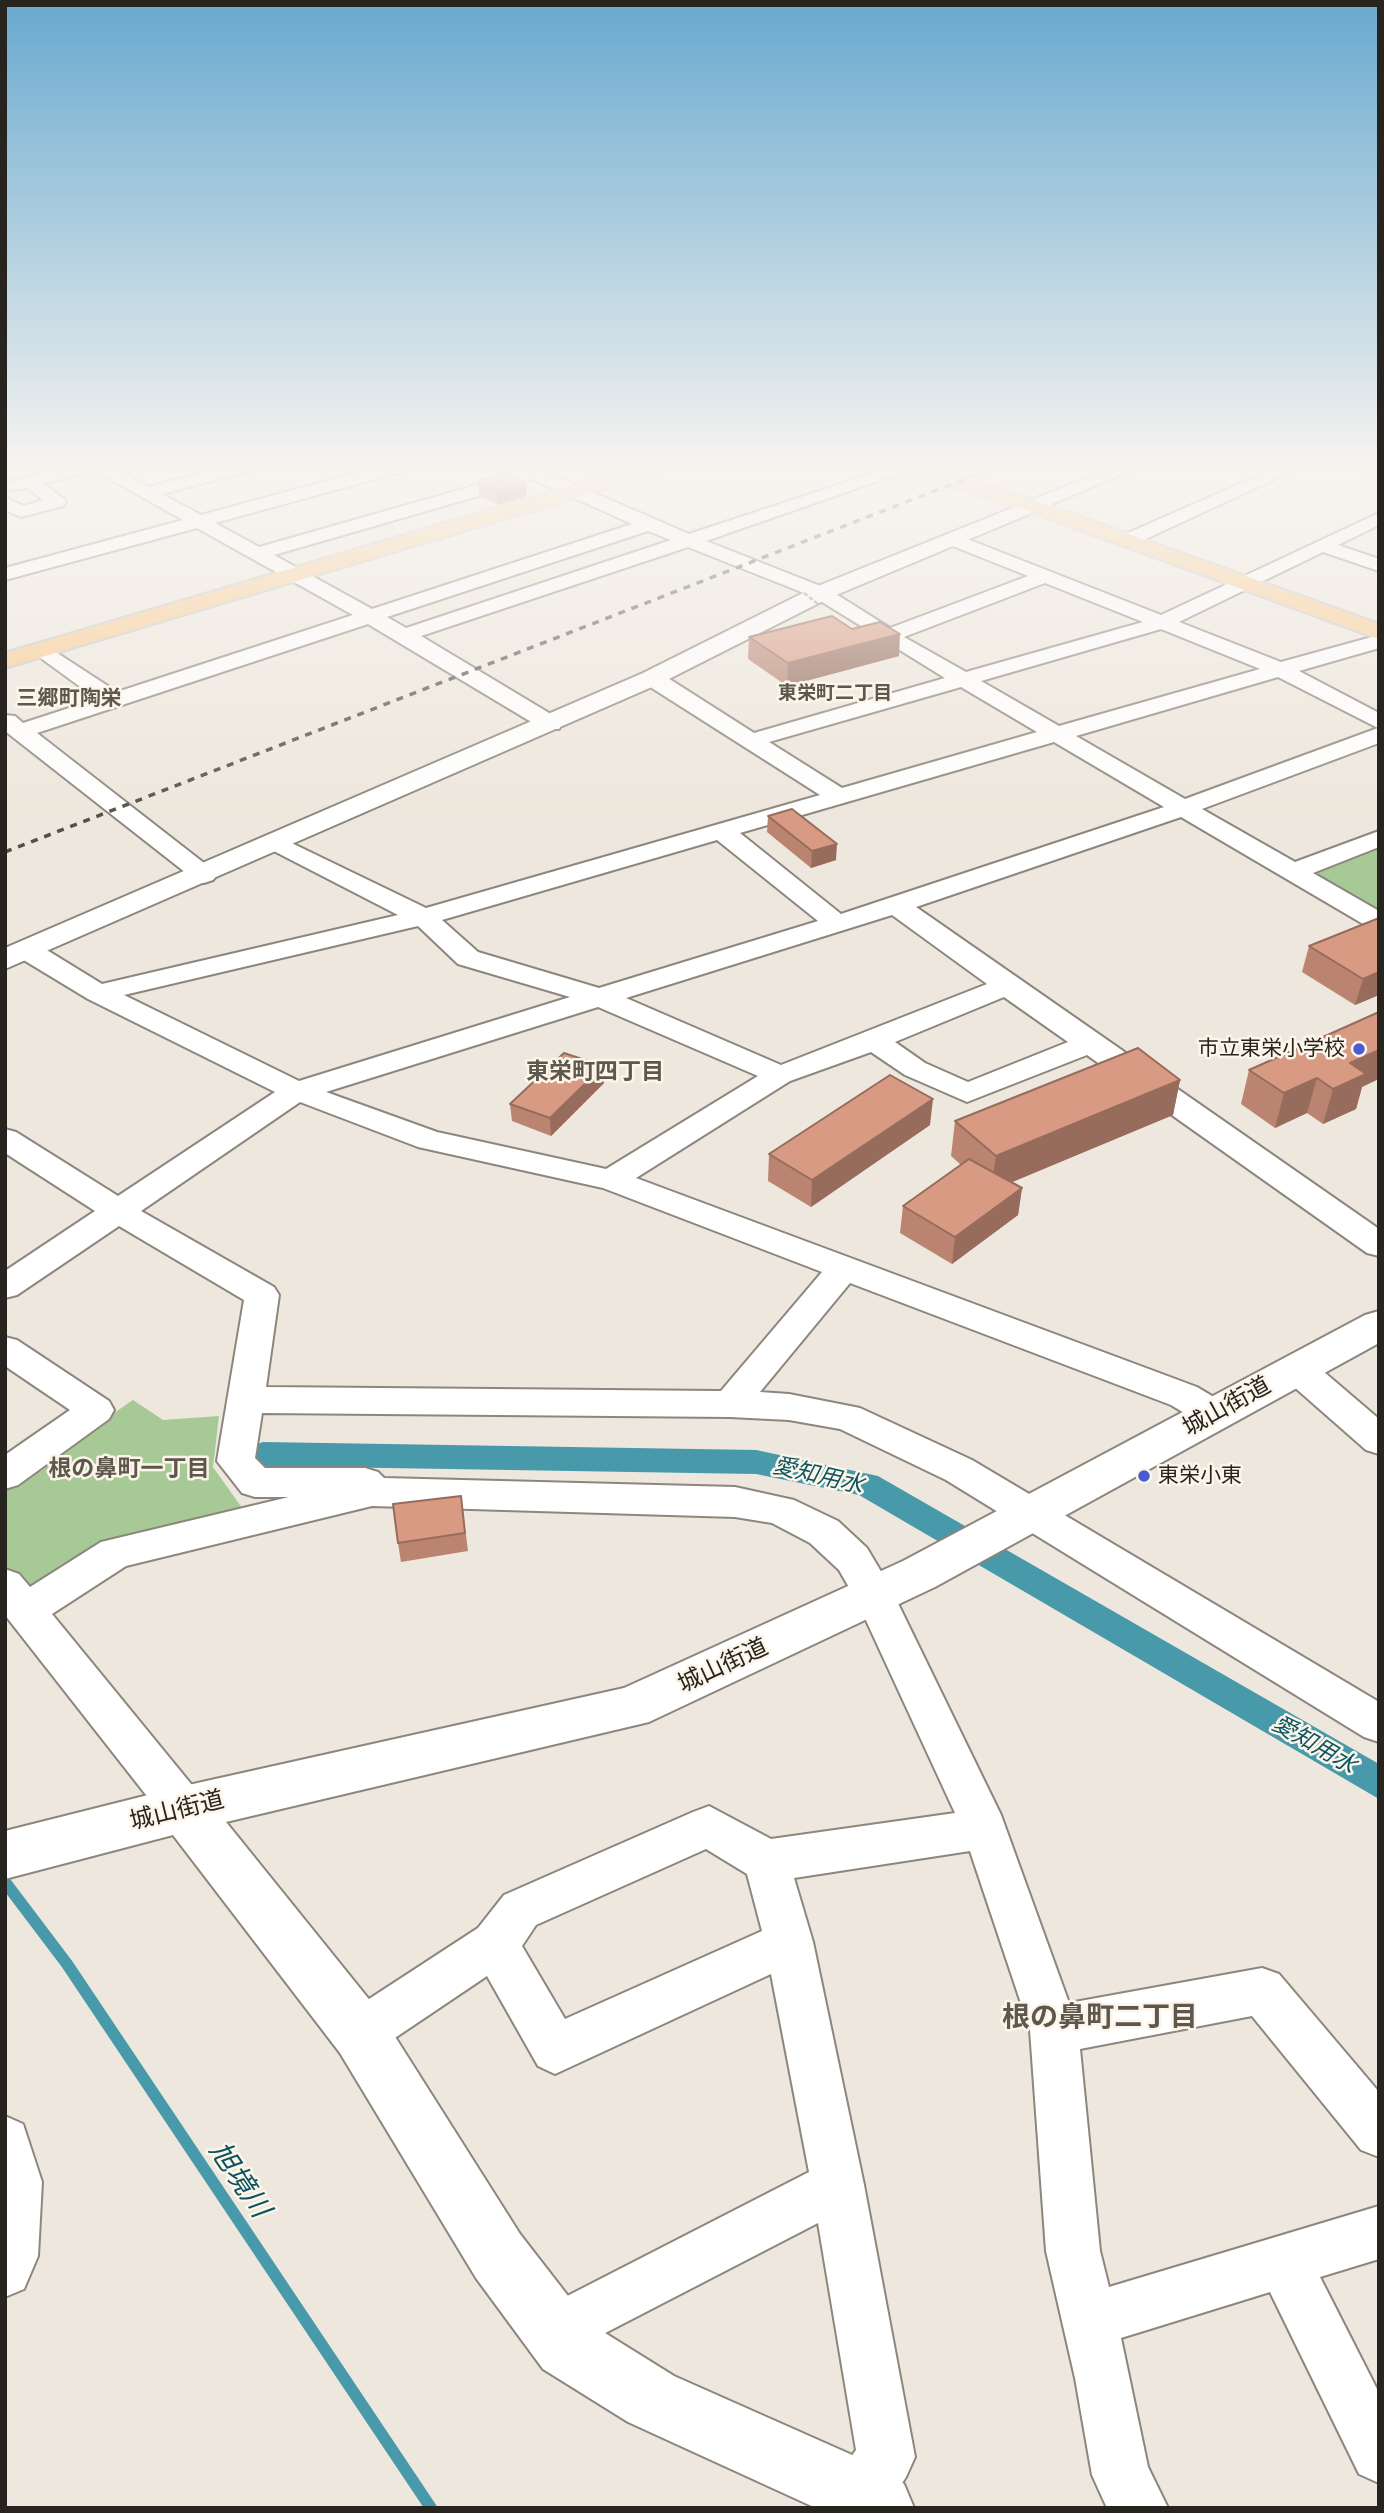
<!DOCTYPE html>
<meta charset="utf-8">
<style>
body{margin:0}
#map{position:relative;width:1384px;height:2513px;overflow:hidden;background:#eee7dd;font-family:"IBM Plex Serif",serif}
canvas{display:block}
.frame{position:absolute;inset:0;border:7px solid #272420;pointer-events:none}
</style>
<div id="map">
<canvas width="1384" height="2513"></canvas>
<div class="frame"></div>
</div>
<script>
const context = document.querySelector('canvas').getContext('2d');
context.lineJoin = 'round';
function paint(path, color) {
  context.fillStyle = color;
  context.fill(path, 'evenodd');
}
function toPath(rows) {
  const path = new Path2D();
  for (const r of rows) {
    path.moveTo(r[0], r[1]);
    for (let i = 2; i < r.length; i += 2) path.lineTo(r[i], r[i + 1]);
  }
  return path;
}
function trace(path, color, width, dash) {
  context.strokeStyle = color;
  context.lineWidth = width;
  context.lineCap = dash ? 'butt' : 'round';
  context.setLineDash(dash || []);
  context.stroke(path);
}
function write(font, color, halo, rows, align = 'center') {
  context.font = font + ' "IBM Plex Serif","Noto Sans JP",serif';
  context.lineWidth = 5;
  context.setLineDash([]);
  context.textBaseline = 'middle';
  context.strokeStyle = halo;
  context.fillStyle = color;
  for (const [text, x, y, turn = 0] of rows) {
    context.save();
    context.translate(x, y);
    context.rotate((+turn || 0) * Math.PI / 180);
    context.textAlign = isNaN(turn) ? turn : align;
    if (halo) context.strokeText(text, 0, 0);
    context.fillText(text, 0, 0);
    context.restore();
  }
}
paint(toPath([
 [1379,846,1379,914,1309,874],
 [133,1400,163,1420,219,1416,213,1467,245,1512,31,1597,5,1567,5,1488]
]), '#a7c995');
trace(toPath([
 [5,1882,67,1964,431,2508]
]), '#4899aa', 12);
paint(toPath([
 [263,1442,756,1450,878,1476,1379,1764,1379,1799,859,1495,756,1474,263,1466,252,1462,247,1454,252,1446,263,1442]
]), '#4899aa');
const street = toPath([
 [66,467,114,467,149,487,222,467,252,467,250,471,162,494,201,515,378,467,407,467,405,471,215,523,259,547,519,473,512,467,535,467,689,534,892,467,918,467,706,541,828,589,890,628,1028,576,945,543,943,539,945,535,952,533,1161,615,1379,513,1379,525,1338,545,1379,559,1379,571,1323,552,1179,622,1281,662,1379,635,1379,648,1299,671,1379,713,1379,743,1202,809,1295,862,1379,831,1379,847,1313,873,1379,911,1379,930,1370,928,1181,817,916,907,1379,1229,1379,1256,1367,1253,1087,1055,967,1102,905,1075,871,1052,790,1081,636,1178,1197,1387,1227,1405,1232,1414,1227,1423,1214,1427,1201,1423,1171,1405,850,1283,760,1392,789,1394,860,1408,972,1460,1379,1702,1379,1742,1364,1737,946,1480,840,1429,789,1420,730,1417,262,1413,255,1458,265,1468,365,1468,378,1472,384,1478,735,1487,794,1500,838,1521,867,1548,889,1585,1001,1815,1069,2003,1262,1968,1279,1974,1379,2092,1379,2157,1361,2150,1252,2016,1080,2049,1100,2251,1109,2287,1379,2206,1379,2259,1320,2277,1379,2393,1379,2483,1359,2474,1270,2292,1121,2338,1148,2467,1168,2508,1107,2508,1092,2475,1075,2378,1046,2251,1030,2030,970,1851,794,1878,813,1942,864,2185,915,2457,906,2477,886,2508,825,2508,824,2505,832,2484,856,2450,818,2223,555,2359,536,2350,527,2331,536,2312,809,2172,771,1974,555,2074,538,2066,487,1976,377,2050,360,2057,343,2050,335,2033,343,2016,478,1928,504,1895,693,1812,709,1806,771,1839,955,1813,858,1603,839,1570,810,1543,772,1523,735,1517,372,1506,126,1566,52,1614,200,1795,206,1809,200,1823,184,1829,168,1823,5,1615,5,1569,19,1574,30,1587,101,1542,289,1497,255,1497,242,1493,217,1461,244,1300,119,1226,17,1295,5,1298,5,1271,95,1211,5,1153,5,1129,16,1132,118,1196,275,1092,88,999,17,956,13,950,17,944,37,944,102,984,398,915,266,847,263,842,266,837,275,835,426,908,820,795,644,683,641,678,644,673,660,673,754,733,945,678,814,597,688,547,421,636,559,719,562,724,559,729,543,729,368,624,37,733,213,870,217,875,213,880,204,883,195,880,5,731,5,715,15,716,23,723,97,699,31,651,41,645,48,647,117,692,353,615,197,528,5,580,5,568,183,520,94,470,44,484,63,498,66,502,63,506,21,517,5,510,5,497,23,506,43,500,27,488,8,490,5,486,8,482,66,467],
 [530,478,632,524,372,609,274,555,527,482,530,478],
 [648,531,671,540,406,628,387,617,648,531],
 [1045,583,1143,622,966,672,904,637,1045,583],
 [1161,629,1260,669,1059,726,981,681,1161,629],
 [1278,677,1378,728,1185,799,1076,736,1278,677],
 [961,687,1037,732,842,788,769,742,961,687],
 [1054,742,1164,807,841,914,740,833,1054,742],
 [717,840,818,921,599,988,478,952,442,920,717,840],
 [892,915,987,984,781,1065,626,998,892,915],
 [418,926,458,964,570,997,299,1081,124,995,418,926],
 [1004,997,1068,1042,968,1082,925,1063,895,1042,1004,997],
 [598,1007,758,1076,606,1169,437,1132,326,1092,598,1007],
 [300,1102,418,1147,603,1188,822,1272,721,1391,266,1387,279,1295,274,1287,141,1211,300,1102],
 [706,1849,747,1874,762,1931,565,2019,522,1946,536,1925,706,1849],
 [1115,467,1139,467,1038,510,1026,510,1023,506,1026,502,1115,467],
 [1278,467,1301,467,1135,544,1128,546,1119,540,1121,536,1278,467],
 [1357,467,1379,467,1379,476,1359,471,1357,467],
 [5,1337,17,1340,109,1401,114,1410,109,1419,18,1485,5,1489,5,1455,70,1410,5,1366,5,1337],
 [1297,1356,1310,1360,1379,1419,1379,1454,1366,1450,1284,1378,1279,1369,1284,1360,1297,1356],
 [5,2116,23,2124,42,2182,38,2256,24,2289,5,2297,5,2116]
]);
const secondary = toPath([
 [1032,500,1042,506,1039,510,829,598,661,683,5,969,5,948,643,673,813,588,1032,500],
 [1379,1311,1379,1343,935,1587,649,1722,226,1822,380,2013,520,2234,589,2323,674,2376,886,2470,904,2484,914,2508,816,2508,628,2422,543,2369,476,2278,340,2053,173,1835,5,1879,5,1831,184,1786,624,1688,903,1561,1365,1315,1379,1311]
]);
const primary = toPath([
 [635,467,668,467,665,471,5,668,5,653,635,467],
 [900,467,932,467,1039,502,1379,624,1379,639,1025,510,903,471,900,467]
]);
trace(street, '#8d867d', 4);
trace(secondary, '#8d867d', 4);
trace(primary, '#c7c6c5', 4);
paint(street, '#fff');
paint(secondary, '#fff');
paint(primary, '#faca8f');
trace(toPath([
 [5,852,996,467]
]), '#534f49', 3.5, [7, 7]);
trace(toPath([
 [804,593,818,604]
]), '#a09b93', 2.5, [4.5, 2]);
paint(toPath([
 [478,481,526,496,498,505,479,495],
 [852,629,899,656,787,686,748,659,749,637],
 [768,816,836,860,811,868,767,832],
 [1379,918,1379,995,1355,1005,1302,972,1309,946],
 [1379,1012,1362,1087,1356,1109,1323,1124,1307,1113,1275,1128,1241,1104,1249,1070],
 [1180,1080,1173,1115,1011,1182,1022,1188,1018,1215,952,1264,900,1233,903,1206,961,1165,951,1156,955,1121],
 [604,1083,551,1136,512,1121,510,1104],
 [930,1125,811,1207,768,1181,769,1154],
 [461,1496,468,1551,401,1562,398,1543]
]), '#ba8471');
paint(toPath([
 [526,483,526,496,498,505,497,491],
 [900,634,899,656,787,686,788,663],
 [837,844,836,860,811,868,812,851],
 [1379,972,1379,995,1355,1005,1363,979],
 [1379,1050,1379,1079,1362,1087,1356,1109,1323,1124,1333,1089,1350,1063],
 [603,1066,604,1083,551,1136,550,1118],
 [1317,1078,1307,1113,1275,1128,1284,1093],
 [1180,1080,1173,1115,991,1191,996,1156],
 [933,1099,930,1125,811,1207,812,1180],
 [1022,1188,1018,1215,952,1264,955,1237]
]), '#976c5c');
const building = toPath([
 [505,473,526,483,497,491,478,481,505,473],
 [832,616,852,629,880,622,900,634,788,663,749,637,832,616],
 [792,809,837,844,812,851,768,816,792,809],
 [1379,918,1379,972,1363,979,1309,946,1379,918],
 [1379,1012,1379,1050,1350,1063,1366,1074,1333,1089,1317,1078,1284,1093,1249,1070,1379,1012],
 [1138,1048,1180,1080,996,1156,955,1121,1138,1048],
 [564,1053,603,1066,550,1118,510,1104,564,1053],
 [890,1075,933,1099,812,1180,769,1154,890,1075],
 [969,1159,1022,1188,955,1237,903,1206,969,1159],
 [461,1496,465,1533,398,1543,393,1504,461,1496]
]);
paint(building, '#d89a83');
trace(building, '#976c5c', 2);
const sky = context.createLinearGradient(0, 0, 0, 819);
sky.addColorStop(0, '#68a9cf');
sky.addColorStop(0.57, '#f7f4f0');
sky.addColorStop(1, '#f7f4f000');
context.fillStyle = sky;
context.fillRect(0, 0, 1384, 819);
for (const [x, y, r, color] of [
 [1359,1049,7,"#495dd1"],
 [1144,1476,7,"#495dd1"]
]) {
  const dot = new Path2D();
  dot.arc(x, y, r, 0, 2 * Math.PI);
  context.fillStyle = color;
  context.fill(dot);
  trace(dot, '#fcf5ea', 2.5);
}
write('bold 19px', '#5d574e', '#fcf5ea', [
 ["東栄町二丁目",835,694]
]);
write('bold 21px', '#5d574e', '#fcf5ea', [
 ["三郷町陶栄",69,699]
]);
write('21px', '#272420', '#fcf5ea', [
 ["市立東栄小学校",1345,1049],
 ["東栄小東",1158,1476,"left"]
], 'right');
write('bold 23px', '#5d574e', '#fcf5ea', [
 ["東栄町四丁目",595,1072],
 ["根の鼻町一丁目",129,1469]
]);
write('italic 23px', '#0b535f', '#fcf5ea', [
 ["愛知用水",818,1476,13],
 ["愛知用水",1314,1745,30]
]);
write('24px', '#272420', '#fcf5ea', [
 ["城山街道",1227,1407,-29],
 ["城山街道",723,1666,-25],
 ["城山街道",177,1811,-14]
]);
write('bold 28px', '#5d574e', '#fcf5ea', [
 ["根の鼻町二丁目",1100,2018]
]);
write('italic 28px', '#0b535f', '#fcf5ea', [
 ["旭境川",239,2180,56]
]);
</script>
